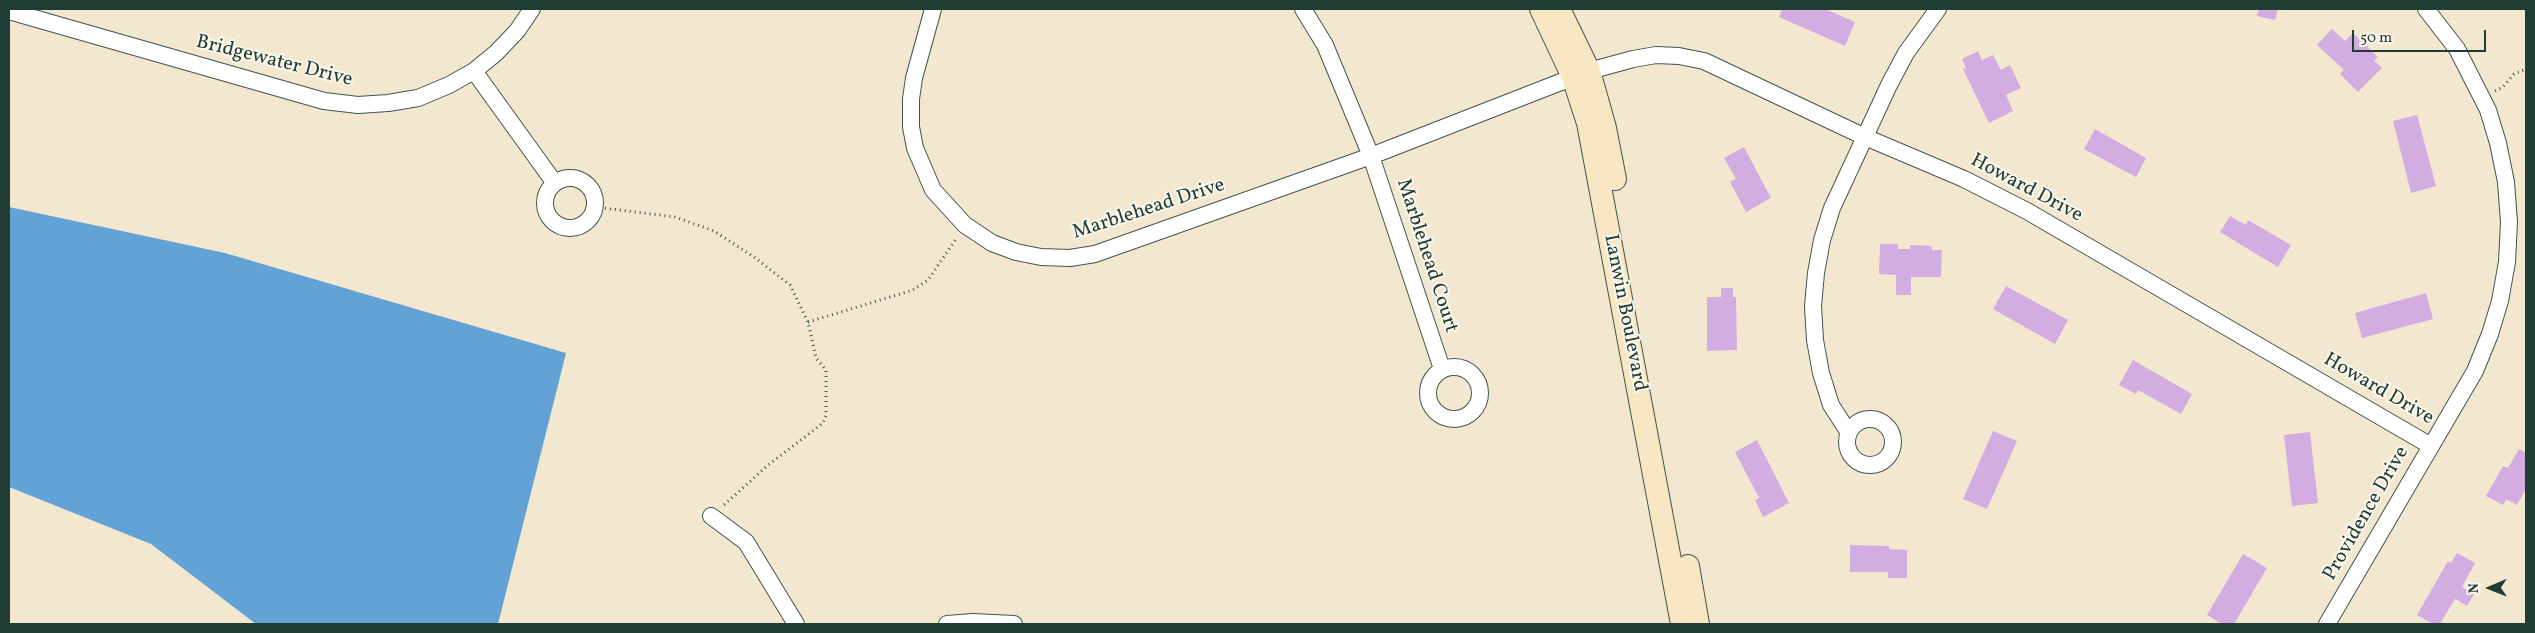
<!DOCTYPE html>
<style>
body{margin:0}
#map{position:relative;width:2535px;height:633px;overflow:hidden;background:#f3e7cf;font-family:Vollkorn,serif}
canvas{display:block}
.frame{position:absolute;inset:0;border:10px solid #1f3d34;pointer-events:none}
.north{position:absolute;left:2465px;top:563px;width:50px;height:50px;-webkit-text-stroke:4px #fbf7ec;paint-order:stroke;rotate:269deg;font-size:14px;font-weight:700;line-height:20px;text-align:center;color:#1f3d34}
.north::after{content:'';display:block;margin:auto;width:18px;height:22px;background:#1f3d34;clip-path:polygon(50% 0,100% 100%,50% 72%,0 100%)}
.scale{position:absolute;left:2352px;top:30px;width:134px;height:22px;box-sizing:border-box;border:2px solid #1f3d34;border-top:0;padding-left:6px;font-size:15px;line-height:18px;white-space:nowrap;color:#1f3d34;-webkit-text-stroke:4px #fbf7ec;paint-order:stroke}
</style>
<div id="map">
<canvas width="2535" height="633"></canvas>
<div class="frame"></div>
<div class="north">N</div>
<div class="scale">50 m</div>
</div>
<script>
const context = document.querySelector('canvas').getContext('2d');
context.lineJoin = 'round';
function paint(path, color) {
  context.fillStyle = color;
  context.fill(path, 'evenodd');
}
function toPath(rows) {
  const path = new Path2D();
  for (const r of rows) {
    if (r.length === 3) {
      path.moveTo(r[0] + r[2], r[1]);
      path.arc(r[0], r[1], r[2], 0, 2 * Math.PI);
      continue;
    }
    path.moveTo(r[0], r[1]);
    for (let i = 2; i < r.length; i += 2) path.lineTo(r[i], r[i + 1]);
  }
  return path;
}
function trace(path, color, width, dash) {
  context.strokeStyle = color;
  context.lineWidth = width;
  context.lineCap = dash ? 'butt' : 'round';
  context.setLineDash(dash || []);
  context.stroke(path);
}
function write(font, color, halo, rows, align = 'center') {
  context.font = font + ' Vollkorn,serif';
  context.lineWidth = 4;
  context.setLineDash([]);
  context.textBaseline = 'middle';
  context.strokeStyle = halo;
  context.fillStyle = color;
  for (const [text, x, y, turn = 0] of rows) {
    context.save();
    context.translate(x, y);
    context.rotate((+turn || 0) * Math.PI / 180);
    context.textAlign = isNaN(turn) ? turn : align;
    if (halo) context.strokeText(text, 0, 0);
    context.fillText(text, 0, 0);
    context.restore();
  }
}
paint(toPath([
 [9,207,225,253,566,353,498,624,256,624,151,544,9,487]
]), '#62a2d5');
paint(toPath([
 [1782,9,1825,9,1855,22,1845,46,1779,17],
 [2259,9,2278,9,2275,20,2257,16],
 [2332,29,2345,41,2353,33,2378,57,2374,61,2382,68,2358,92,2340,74,2344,70,2317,45],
 [1978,51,1982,60,1993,55,2001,70,2010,65,2021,88,2006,95,2013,111,1989,123,1963,69,1966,68,1962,59],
 [2417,115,2436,186,2411,193,2393,121],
 [2095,129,2146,158,2136,177,2084,149],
 [1744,147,1771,198,1746,212,1730,182,1736,179,1724,158],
 [2230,216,2246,225,2248,220,2291,245,2278,267,2220,232],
 [1880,244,1898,244,1898,249,1910,249,1910,245,1931,246,1932,250,1942,250,1941,277,1911,277,1911,295,1896,295,1896,275,1879,274],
 [2006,286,2068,320,2055,344,1993,309],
 [1721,288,1733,288,1733,297,1736,297,1737,350,1707,351,1707,297,1721,297],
 [2426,293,2433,319,2362,338,2355,313],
 [2133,360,2192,394,2181,414,2138,390,2136,394,2119,385],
 [1993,431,2017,441,1987,509,1963,499],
 [2310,432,2318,503,2292,506,2284,435],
 [1757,440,1789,503,1763,517,1755,500,1759,498,1735,452],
 [2519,449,2526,453,2526,489,2517,505,2506,499,2503,505,2486,496,2503,466,2508,468],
 [1850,545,1889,546,1889,549,1907,550,1907,578,1888,578,1888,572,1850,572],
 [2457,553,2475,563,2462,587,2474,594,2467,606,2455,599,2440,624,2433,624,2417,615,2448,561,2451,563],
 [2243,554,2267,568,2234,624,2222,624,2207,615]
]), '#d3ade1');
const street = toPath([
 [933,9,914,78,911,99,911,127,915,148,933,190,965,225,992,243,1016,252,1041,257,1070,258,1095,254,1371,156,1325,45,1303,9],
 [9,11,324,101,358,105,388,103,418,98,449,85,474,71,496,53,517,31,532,9],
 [474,71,554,182],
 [570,203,25],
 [1454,393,26],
 [1442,369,1371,156,1589,71,1633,59,1656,55,1679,56,1704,61,1865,137,1964,179,2027,211,2431,446],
 [1870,442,23],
 [1849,433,1831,405,1821,373,1815,340,1813,306,1816,273,1822,240,1832,208,1889,85,1906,53,1938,9],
 [711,516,746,542,796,624],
 [947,624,973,622,1014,624],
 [2327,624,2475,371,2490,334,2500,301,2507,262,2509,222,2506,182,2498,143,2488,110,2457,49,2426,9]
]);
const secondary = toPath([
 [1541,9,1573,77,1588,123,1682,624],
 [1559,9,1589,71,1605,128,1615,179],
 [1688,566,1698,624]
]);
trace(street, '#3f564b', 18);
trace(secondary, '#3f564b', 24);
trace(toPath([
 [2495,91,2503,87,2514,74,2526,69],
 [595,207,675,217,714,231,754,257,790,285,808,322,816,358,826,370,826,415,823,423,767,466,724,505],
 [808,322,913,290,928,280,956,239]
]), '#3f564b', 3, [1, 4]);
trace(street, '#fff', 16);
trace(secondary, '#f9e7c3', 22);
write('20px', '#1f3d34', '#fbf7ec', [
 ["Bridgewater Drive",274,62,14],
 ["Howard Drive",2026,189,28],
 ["Marblehead Drive",1149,210,-18],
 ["Marblehead Court",1426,256,72],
 ["Lanwin Boulevard",1624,313,79],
 ["Howard Drive",2378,390,30],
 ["Providence Drive",2367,514,-60]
]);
</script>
